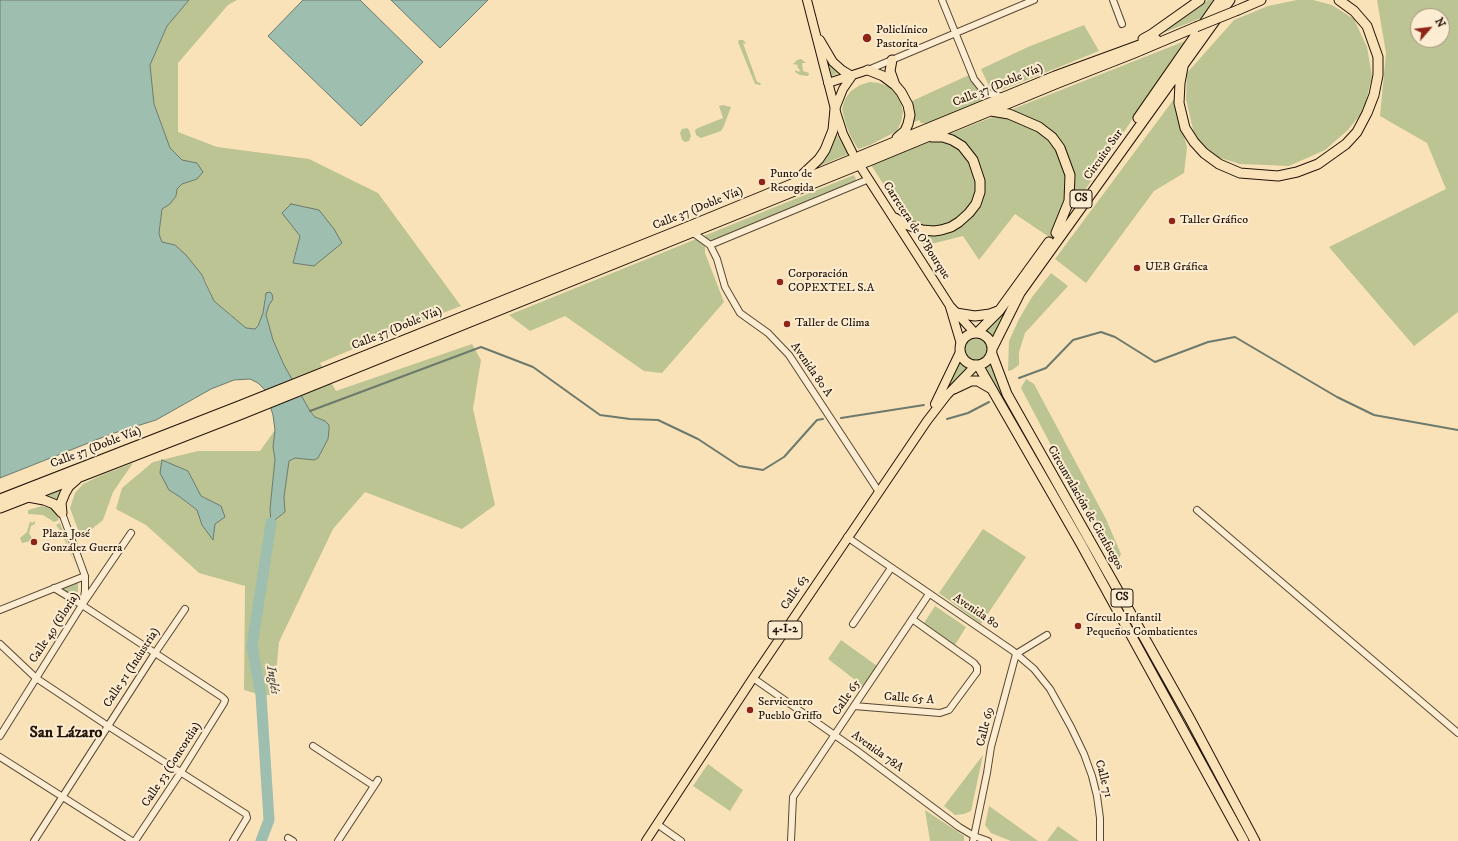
<!DOCTYPE html>
<meta charset="utf-8">
<style>
body{margin:0}
#map{position:relative;width:1458px;height:841px;overflow:hidden;background:#fae2b8;font-family:"IM FELL DW Pica",serif}
canvas{display:block}
.north{position:absolute;left:1410px;top:8px;width:40px;height:40px;box-sizing:border-box;background:#fcecd1;border:1px solid #a49581;border-radius:50%;rotate:62deg;font-size:11px;font-weight:700;line-height:16px;text-align:center;color:#211308}
.north::after{content:'';display:block;margin:auto;width:14px;height:18px;background:#8f2418;clip-path:polygon(50% 0,100% 100%,50% 72%,0 100%)}
</style>
<div id="map">
<canvas width="1458" height="841"></canvas>
<div class="north">N</div>
</div>
<script>
const context = document.querySelector('canvas').getContext('2d');
context.lineJoin = 'round';
function paint(path, color) {
  context.fillStyle = color;
  context.fill(path, 'evenodd');
}
function toPath(rows) {
  const path = new Path2D();
  for (const r of rows) {
    if (r.length === 3) {
      path.moveTo(r[0] + r[2], r[1]);
      path.arc(r[0], r[1], r[2], 0, 2 * Math.PI);
      continue;
    }
    path.moveTo(r[0], r[1]);
    for (let i = 2; i < r.length; i += 2) path.lineTo(r[i], r[i + 1]);
  }
  return path;
}
function trace(path, color, width, dash) {
  context.strokeStyle = color;
  context.lineWidth = width;
  context.lineCap = dash ? 'butt' : 'round';
  context.setLineDash(dash || []);
  context.stroke(path);
}
function write(font, color, halo, rows, align = 'center') {
  context.font = font + ' "IM FELL DW Pica",serif';
  context.lineWidth = 4;
  context.setLineDash([]);
  context.textBaseline = 'middle';
  context.strokeStyle = halo;
  context.fillStyle = color;
  for (const [text, x, y, turn = 0] of rows) {
    context.save();
    context.translate(x, y);
    context.rotate((+turn || 0) * Math.PI / 180);
    context.textAlign = isNaN(turn) ? turn : align;
    if (halo) context.strokeText(text, 0, 0);
    context.fillText(text, 0, 0);
    context.restore();
  }
}
paint(toPath([
 [189,0,237,0,228,5,178,63,178,132,217,147,309,159,378,193,461,306,391,333,320,363,336,391,472,344,481,360,473,409,495,505,462,529,365,492,333,529,279,642,275,685,270,695,261,695,244,690,245,586,199,573,146,525,116,509,122,488,153,462,198,451,260,451,275,430,273,447,275,459,270,509,272,523,285,512,284,497,289,461,295,458,314,460,318,458,328,439,325,421,315,417,310,411,284,365,273,340,266,315,269,305,273,299,265,296,263,313,258,326,255,329,246,328,214,301,206,281,194,266,175,245,162,242,160,237,159,233,162,209,170,204,176,196,177,189,182,184,197,179,197,163,182,160,170,148,154,104,150,65,167,26],
 [300,236,314,266,293,262],
 [162,460,188,471,201,496,221,506,215,524,213,539,202,525,197,510,180,497,169,490],
 [1208,0,1217,0,1204,17,1160,34],
 [1297,0,1313,0,1332,5,1354,19,1367,47,1372,76,1364,110,1348,130,1325,150,1289,166,1240,164,1214,156,1194,134,1186,99,1187,73,1234,20,1268,6],
 [1377,0,1458,0,1458,312,1414,346,1329,247,1446,189,1427,143,1380,116,1386,53],
 [1418,16,1442,16,1442,40,1418,40],
 [1084,25,1099,51,1002,90,994,90,989,86,981,69,1028,47],
 [739,40,743,40,745,42,746,44,743,43,757,82,761,83,760,85,755,84,738,42],
 [1185,41,1052,239,1015,214,979,260,963,236,923,246,871,165],
 [827,57,832,65,839,73,831,76],
 [801,59,806,63,800,63,802,63,803,71,809,73,808,76,800,75,795,72,795,70,799,72,800,70,797,67,798,65,793,64,797,60],
 [969,75,976,87,985,94,983,100,931,124,921,123,919,120,913,123,914,118,912,101],
 [870,82,879,83,889,87,896,94,901,103,903,112,901,122,897,131,870,145,858,149,851,137,846,125,842,109,845,99,851,91,860,85],
 [1174,99,1187,147,1184,173,1154,191,1086,283,1055,259],
 [723,105,731,107,723,128,721,131,701,138,696,135,695,130,698,128,723,118,719,106],
 [687,128,689,130,691,136,689,141,685,142,682,140,680,133,682,129],
 [836,133,848,154,817,167],
 [854,175,857,182,705,245,705,253,724,302,662,373,644,371,565,316,530,331,509,315],
 [1051,273,1068,286,1025,333,1019,352,1019,365,1012,370,1008,371,1009,341,1019,319,1032,297],
 [1011,301,994,338,987,331,983,329],
 [976,349,12],
 [959,361,969,369,946,392],
 [992,362,1018,421,1015,422,982,370],
 [1026,379,1034,384,1106,519,1121,554,1117,564,1111,560,1021,388],
 [133,463,113,492,103,520,81,538,70,508,75,493,83,484,102,475],
 [64,489,59,505,44,497],
 [42,506,51,508,55,512,59,520,54,522,43,515,28,514,28,510],
 [30,521,32,523,35,521,35,524,31,526,29,533,32,538,31,541,22,543,20,538,27,532],
 [60,523,75,564,61,532,56,525],
 [983,529,1026,557,981,624,939,593],
 [78,582,78,599,60,590],
 [935,606,966,627,955,645,924,623],
 [841,640,877,666,863,686,828,659],
 [983,755,971,811,964,814,955,815,944,806],
 [708,764,743,790,730,811,693,786],
 [989,806,1038,841,1011,841,991,833,985,825],
 [925,810,964,836,964,841,930,841],
 [1058,826,1079,841,1047,841]
]), '#bbc492');
const water = toPath([
 [0,0,189,0,167,26,150,65,154,104,170,148,182,160,197,163,203,172,197,179,182,184,177,189,176,196,170,204,162,209,159,233,160,237,162,242,175,245,186,255,202,275,214,301,246,328,255,329,258,326,263,313,266,293,270,292,272,294,273,299,269,305,266,315,273,340,284,365,310,411,315,417,325,421,329,425,329,430,328,439,318,458,314,460,295,458,289,461,284,497,285,512,271,523,270,509,275,459,273,447,275,430,273,415,265,390,258,383,250,379,234,380,211,389,156,420,111,434,0,478,0,0],
 [303,0,360,0,423,62,361,126,268,36,303,0],
 [391,0,488,0,440,48,391,0],
 [291,204,319,210,334,229,342,243,314,266,293,263,300,236,282,213,291,204],
 [162,460,188,471,201,496,221,506,225,517,215,524,213,540,202,525,197,510,180,497,169,490,160,473,162,460]
]);
paint(water, '#9ebeb0');
trace(water, '#6c7a6d', 1);
trace(toPath([
 [1019,378,1046,368,1073,340,1101,332,1115,337,1155,362,1208,342,1235,337,1337,397,1374,415,1458,430],
 [310,411,481,347,533,367,600,415,630,419,658,420,698,439,739,466,763,470,784,457,817,420,823,419],
 [841,418,924,405],
 [947,419,968,413,989,402]
]), '#6c7a6d', 2);
trace(toPath([
 [261,841,269,820,261,695,252,646,271,523]
]), '#9ebeb0', 11);
const minor = toPath([
 [942,0,974,79,982,89,990,94,1002,97],
 [1113,0,1122,24],
 [868,70,1034,0],
 [692,232,710,245,717,259,725,287,740,313,768,333,789,355,879,492],
 [710,245,869,179],
 [1197,510,1458,733],
 [62,513,85,576,85,591,83,602],
 [847,537,1013,651,1034,669,1050,689,1071,727,1084,754,1092,776,1097,796,1100,818,1100,841],
 [54,588,82,605,222,697,225,700,224,703,181,772,135,841],
 [0,610,85,576],
 [853,624,891,568],
 [0,644,36,678,108,726,246,814,247,818,233,841],
 [753,678,856,750,959,827,974,836,988,841],
 [854,706,940,713,949,710,977,672,977,667,974,663,912,619],
 [0,736,82,605,131,533],
 [313,746,374,786],
 [0,757,132,841],
 [657,824,681,841],
 [288,838,293,841],
 [34,841,155,653,185,609],
 [338,841,378,780],
 [791,841,793,797,929,594],
 [973,841,987,773,991,747,1016,654,1047,635]
]);
const major = toPath([
 [807,0,835,109,843,134,852,152],
 [820,40,833,62,842,70,852,76],
 [828,83,868,70],
 [835,109,843,89,852,76],
 [862,169,950,306,975,333],
 [950,307,961,344],
 [935,404,960,352],
 [646,841,753,678,927,421,947,395,976,365]
]);
const highway = toPath([
 [1238,10,1261,0],
 [1143,39,1152,34,1200,0],
 [892,60,890,71,895,85],
 [1183,67,1180,83,1179,103,1185,128,1194,142,1204,153,1219,164,1240,173,1278,176,1297,172,1318,164,1346,144,1357,132,1367,113,1374,95,1378,75,1378,57,1367,26,1354,11,1339,0],
 [868,70,883,76,895,85,901,92,908,105,910,115,908,124,905,131,897,138],
 [991,111,1009,114,1039,127,1052,137,1060,148,1070,175,1069,201,1056,233],
 [1138,118,1220,0],
 [800,177,819,159,825,150,833,130,835,109],
 [895,218,905,224,922,230,934,231,941,230,951,227,959,222,969,213,976,204,980,192,980,181,973,160,962,146,952,140,943,137,932,137],
 [956,313,975,316,990,314,998,311],
 [976,349,16],
 [977,333,999,311,1049,242],
 [992,349,1020,293,1230,0],
 [992,354,1007,394,1116,587,1190,719,1255,841],
 [978,365,1081,544,1244,841],
 [954,389,971,381,978,381,990,388],
 [28,497,44,500,54,504,62,513],
 [0,499,239,406,687,227,1055,76,1156,39],
 [0,508,242,414,869,161,1058,83,1132,54,1196,27],
 [62,513,61,503,65,493,69,486,77,479]
]);
trace(minor, '#574734', 8);
trace(major, '#211308', 10);
trace(highway, '#211308', 11);
trace(minor, '#fcecd1', 6);
trace(major, '#fae2b8', 8);
trace(highway, '#fae2b8', 9);
const highwayBridge = toPath([
 [1196,27,1238,10]
]);
trace(highwayBridge, '#211308', 11, []);
trace(highwayBridge, '#fae2b8', 9);
for (const [x, y, r, color] of [
 [867,38,5,"#8f2418"],
 [762,182,4,"#8f2418"],
 [1172,221,4,"#8f2418"],
 [1137,268,4,"#8f2418"],
 [780,282,4,"#8f2418"],
 [787,324,4,"#8f2418"],
 [34,542,4,"#8f2418"],
 [1078,626,4,"#8f2418"],
 [750,710,4,"#8f2418"]
]) {
  const dot = new Path2D();
  dot.arc(x, y, r, 0, 2 * Math.PI);
  context.fillStyle = color;
  context.fill(dot);
  trace(dot, '#fcecd1', 1.5);
}
for (const [x, y, w] of [
 [1081,199,22],
 [1122,598,22],
 [785,630,34]
]) {
  const box = new Path2D();
  box.roundRect(x - w / 2, y - 9, w, 18, 3);
  context.fillStyle = '#fcecd1';
  context.fill(box);
  trace(box, '#211308', 1);
}
write('bold 11px', '#211308', null, [
 ["CS",1081,199],
 ["CS",1122,598],
 ["4-I-2",785,630]
]);
write('12px', '#211308', '#fcecd1', [
 ["Policlínico",876,31],
 ["Pastorita",876,45],
 ["Punto de",770,175],
 ["Recogida",770,189],
 ["Taller Gráfico",1180,221],
 ["UEB Gráfica",1145,268],
 ["Corporación",788,275],
 ["COPEXTEL S.A",788,289],
 ["Taller de Clima",795,324],
 ["Plaza José",42,535],
 ["González Guerra",42,549],
 ["Círculo Infantil",1086,619],
 ["Pequeños Combatientes",1086,633],
 ["Servicentro",758,703],
 ["Pueblo Griffo",758,717]
], 'left');
write('12px', '#211308', '#fcecd1', [
 ["Calle 37 (Doble Vía)",998,86,-22],
 ["Circuito Sur",1104,155,-55],
 ["Calle 37 (Doble Vía)",698,209,-22],
 ["Carretera de O'Bourque",916,231,57],
 ["Calle 37 (Doble Vía)",397,329,-22],
 ["Avenida 80 A",811,370,55],
 ["Calle 37 (Doble Vía)",96,448,-21],
 ["Circunvalación de Cienfuegos",1085,508,60],
 ["Calle 63",795,593,-56],
 ["Avenida 80",976,612,34],
 ["Calle 49 (Gloria)",55,628,-57],
 ["Calle 51 (Industria)",132,668,-57],
 ["Calle 65",847,698,-56],
 ["Calle 65 A",909,699,4],
 ["Calle 69",986,727,-76],
 ["Avenida 78A",877,752,36],
 ["Calle 53 (Concordia)",172,765,-57],
 ["Calle 71",1103,779,75]
]);
write('italic 13px', '#4d4f43', '#fcecd1', [
 ["Inglés",272,680,81]
]);
write('bold 16px', '#211308', '#fcecd1', [
 ["San Lázaro",66,734]
]);
</script>
